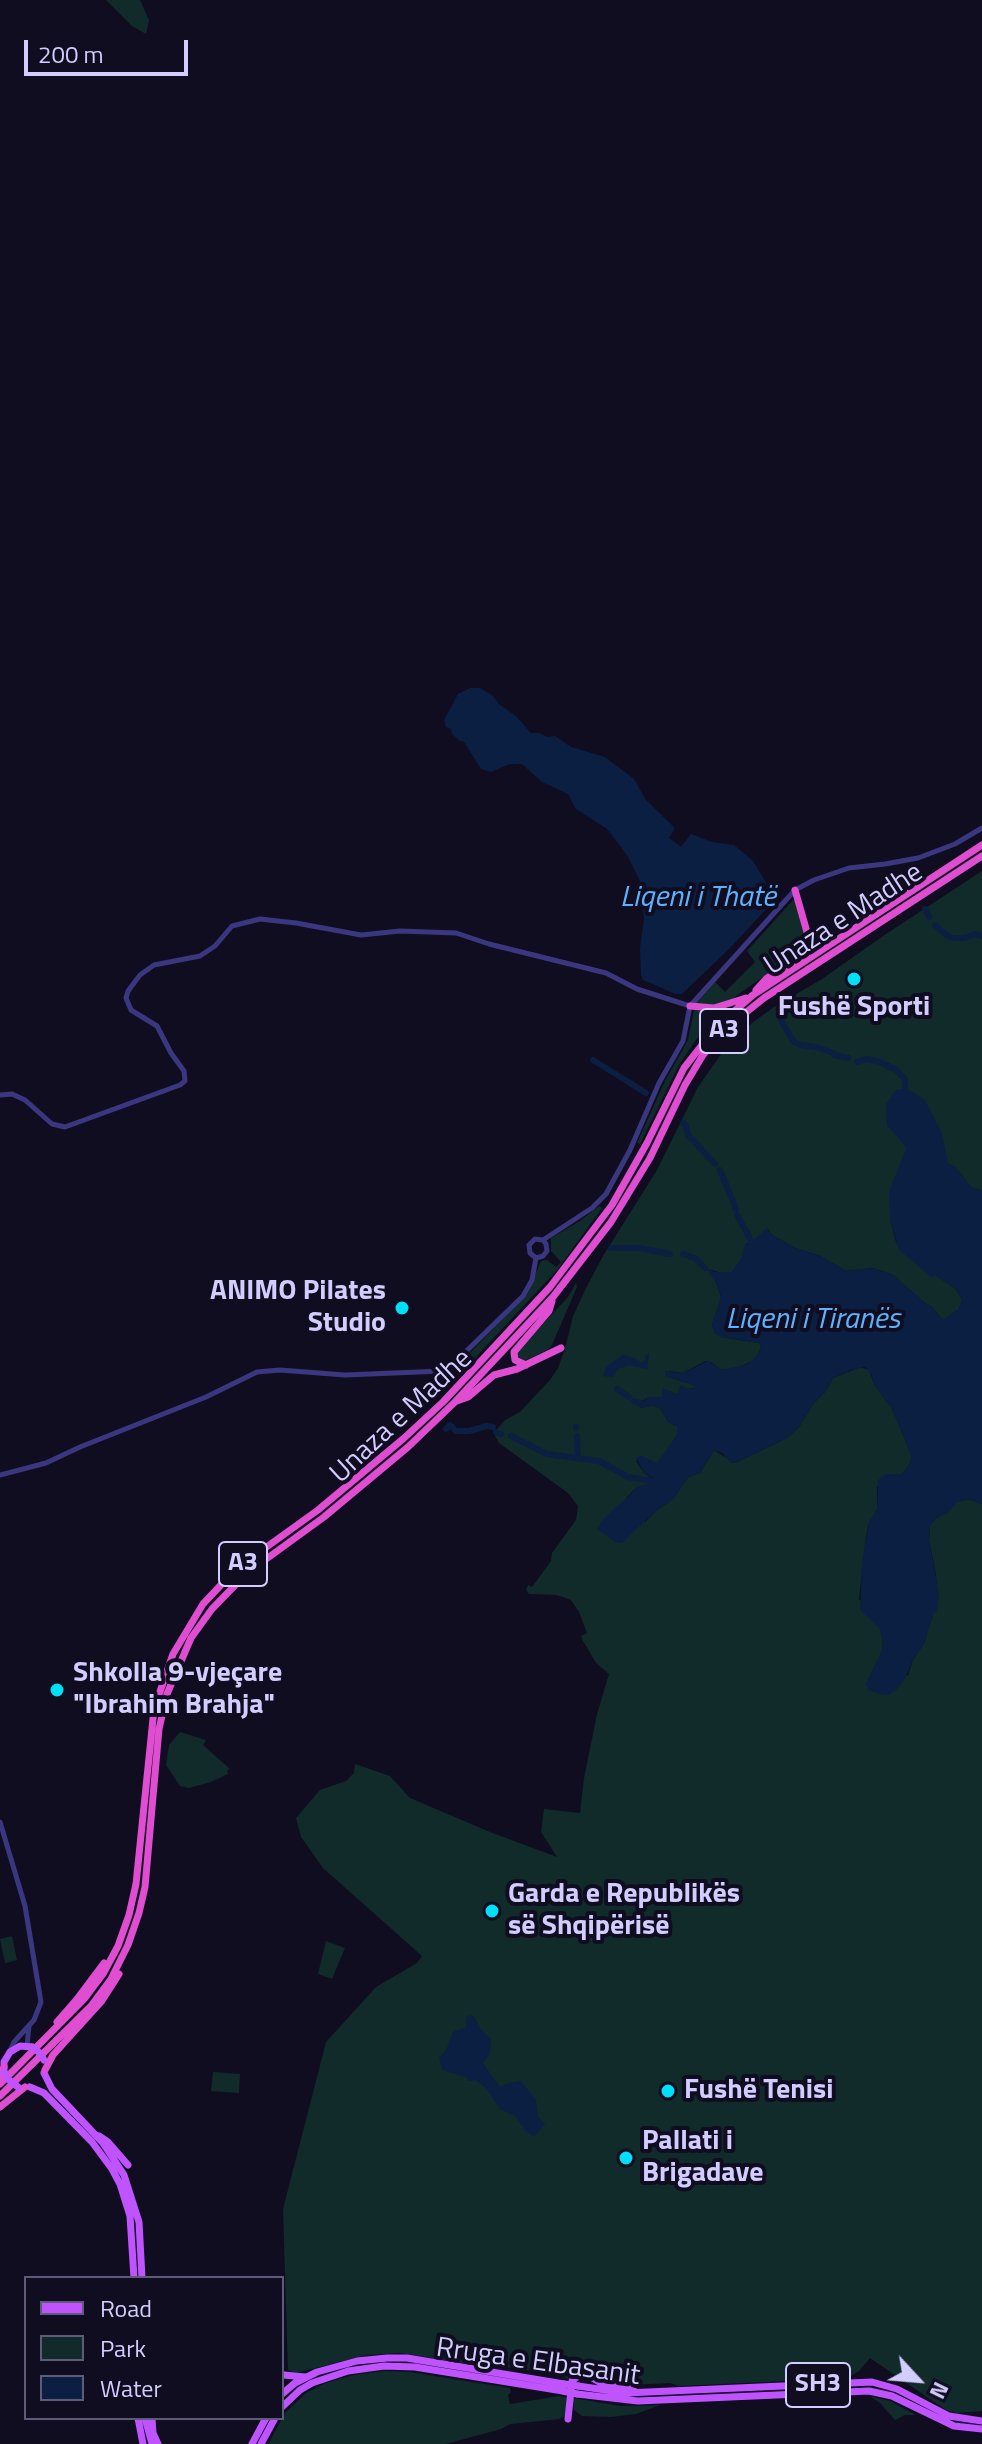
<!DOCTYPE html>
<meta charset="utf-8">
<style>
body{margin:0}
#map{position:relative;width:982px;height:2444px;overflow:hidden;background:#100d21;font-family:"Titillium Web",sans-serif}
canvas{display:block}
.legend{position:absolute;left:24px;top:2276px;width:260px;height:144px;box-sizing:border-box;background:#100d21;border:2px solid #5e5a7a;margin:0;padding:10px 14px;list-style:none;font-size:24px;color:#d3cdff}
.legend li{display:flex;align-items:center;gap:16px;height:40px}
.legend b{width:40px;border:2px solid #5e5a7a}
.north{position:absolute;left:878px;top:2340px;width:80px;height:80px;-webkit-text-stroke:6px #100d21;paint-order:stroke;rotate:116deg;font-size:22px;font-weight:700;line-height:32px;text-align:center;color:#d3cdff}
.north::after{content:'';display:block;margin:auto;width:28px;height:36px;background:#d3cdff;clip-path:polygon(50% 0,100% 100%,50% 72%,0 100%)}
.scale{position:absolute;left:24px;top:40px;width:164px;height:36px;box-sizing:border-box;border:4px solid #d3cdff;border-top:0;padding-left:10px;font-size:24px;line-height:28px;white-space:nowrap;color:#d3cdff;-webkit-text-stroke:6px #100d21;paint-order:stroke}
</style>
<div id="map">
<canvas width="982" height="2444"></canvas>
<ul class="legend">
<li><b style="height:10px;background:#bf54ff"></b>Road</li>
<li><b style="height:22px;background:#102b2a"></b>Park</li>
<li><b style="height:22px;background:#0b1f42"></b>Water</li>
</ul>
<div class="north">N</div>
<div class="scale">200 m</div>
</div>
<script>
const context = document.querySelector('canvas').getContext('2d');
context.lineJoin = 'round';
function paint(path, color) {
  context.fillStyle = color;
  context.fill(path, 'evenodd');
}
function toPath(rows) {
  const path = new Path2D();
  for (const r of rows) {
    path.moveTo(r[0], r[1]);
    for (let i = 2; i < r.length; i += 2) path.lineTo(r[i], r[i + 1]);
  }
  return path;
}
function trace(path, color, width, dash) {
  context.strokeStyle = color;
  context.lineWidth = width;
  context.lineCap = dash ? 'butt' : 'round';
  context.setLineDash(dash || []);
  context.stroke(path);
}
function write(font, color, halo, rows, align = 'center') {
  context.font = font + ' "Titillium Web",sans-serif';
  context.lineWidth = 8;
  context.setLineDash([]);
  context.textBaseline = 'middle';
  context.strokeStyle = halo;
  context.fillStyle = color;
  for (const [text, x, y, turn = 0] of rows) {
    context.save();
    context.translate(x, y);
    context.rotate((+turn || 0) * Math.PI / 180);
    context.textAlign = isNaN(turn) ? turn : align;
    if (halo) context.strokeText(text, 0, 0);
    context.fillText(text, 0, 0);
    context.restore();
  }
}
paint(toPath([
 [106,0,140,0,149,20,146,34,132,26],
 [982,871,982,1191,971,1187,955,1167,948,1164,890,1219,896,1242,935,1275,956,1289,962,1300,959,1309,946,1318,941,1318,932,1307,925,1303,893,1275,873,1268,846,1271,820,1256,795,1248,772,1235,768,1229,752,1242,746,1244,741,1260,732,1272,724,1274,709,1269,717,1284,721,1298,712,1325,715,1333,721,1337,759,1343,761,1346,759,1353,754,1360,740,1367,721,1370,711,1362,706,1361,683,1373,668,1371,665,1376,694,1385,695,1388,687,1389,680,1386,680,1391,677,1394,662,1390,662,1397,649,1397,637,1404,641,1408,652,1405,660,1408,668,1422,677,1426,678,1432,674,1441,657,1464,641,1456,636,1461,644,1473,654,1480,650,1484,637,1487,626,1498,645,1522,658,1509,668,1503,688,1477,700,1473,714,1450,735,1463,787,1438,799,1427,813,1404,826,1391,833,1378,860,1367,869,1370,875,1386,892,1408,912,1457,910,1464,902,1474,894,1474,877,1487,877,1510,869,1523,866,1537,859,1599,880,1629,883,1639,882,1651,866,1685,908,1675,913,1660,924,1643,933,1614,936,1575,929,1540,930,1525,936,1518,949,1511,956,1502,969,1499,982,1504,982,2411,957,2413,946,2410,870,2358,859,2371,848,2378,679,2386,670,2383,629,2385,607,2381,588,2371,583,2370,574,2373,569,2379,513,2367,501,2369,400,2353,367,2355,296,2373,288,2370,283,2209,326,2042,376,1987,417,1963,422,1956,323,1868,301,1837,296,1818,320,1790,346,1781,354,1773,355,1764,390,1776,410,1798,490,1832,557,1857,541,1832,544,1809,580,1813,584,1778,597,1714,609,1674,596,1663,582,1639,581,1636,587,1633,579,1612,571,1600,557,1595,529,1594,526,1590,528,1585,532,1587,551,1561,552,1553,576,1520,578,1506,568,1493,499,1443,495,1436,497,1429,505,1420,520,1412,550,1380,558,1368,565,1349,573,1316,587,1286,603,1256,657,1170,698,1087,724,1050,752,1023,774,1007,822,979,886,934],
 [795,898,806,937,796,954,736,996,695,1041,679,1065,640,1144,637,1143,665,1081,688,1040,696,1001,715,982,725,992,755,962,747,951],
 [599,1206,602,1208,558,1269,462,1372,456,1367,528,1293,541,1261,547,1260,556,1267,561,1262,551,1251,551,1238,580,1221],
 [576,1283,577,1287,552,1345,547,1350,526,1360,519,1359,517,1352,568,1297],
 [180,1732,206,1740,203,1745,230,1769,227,1770,228,1774,211,1782,189,1788,180,1786,166,1765,169,1745],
 [12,1936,17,1960,5,1963,0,1939],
 [326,1941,345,1948,332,1979,318,1974],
 [213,2072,240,2074,239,2093,211,2091],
 [384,2371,410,2372,510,2388,511,2392,508,2395,510,2404,559,2396,569,2398,567,2414,560,2419,510,2424,501,2429,446,2444,268,2444,285,2413,306,2393,326,2383,354,2375],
 [869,2396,890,2401,916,2415,905,2415,895,2420,880,2403],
 [573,2398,621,2406,660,2405,636,2414,611,2417,582,2416,574,2410]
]), '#102b2a');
paint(toPath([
 [470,688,480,688,492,695,500,705,516,716,531,733,539,733,547,737,555,736,571,747,605,757,634,779,646,800,675,828,669,838,681,847,691,834,712,842,734,845,753,861,769,888,774,892,770,905,729,949,682,994,675,994,657,986,643,980,641,975,640,948,644,918,640,881,627,855,607,829,576,809,568,794,542,782,522,764,510,764,491,772,481,769,464,742,460,741,452,734,451,729,446,727,444,720,458,694],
 [897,1089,909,1090,925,1100,942,1133,948,1164,955,1167,971,1187,982,1191,982,1504,969,1499,957,1502,949,1512,936,1518,930,1525,929,1540,939,1593,937,1611,933,1614,924,1643,913,1660,905,1679,896,1690,890,1694,883,1695,868,1690,866,1684,882,1651,883,1639,880,1629,860,1610,862,1562,869,1523,877,1510,878,1480,886,1474,902,1474,910,1464,912,1457,892,1408,875,1386,871,1374,865,1367,851,1370,833,1378,826,1391,813,1404,799,1427,787,1438,735,1463,731,1463,723,1454,714,1450,700,1473,688,1477,674,1499,658,1509,622,1543,615,1542,597,1529,603,1519,631,1494,637,1487,653,1482,653,1478,644,1473,636,1458,641,1456,657,1463,677,1435,677,1426,668,1422,660,1408,652,1405,641,1408,637,1406,649,1397,662,1397,662,1388,677,1394,681,1385,688,1389,695,1388,694,1385,665,1376,665,1371,683,1373,708,1361,723,1370,748,1364,759,1353,761,1346,759,1343,721,1337,715,1334,712,1325,721,1297,717,1284,705,1268,715,1272,732,1272,741,1260,744,1246,754,1240,767,1228,772,1235,795,1248,820,1256,846,1271,873,1268,893,1275,925,1303,932,1307,941,1318,946,1318,959,1309,962,1300,956,1289,935,1275,931,1277,899,1250,890,1219,889,1192,906,1149,903,1143,887,1126,886,1104],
 [624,1354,641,1362,645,1360,646,1354,649,1354,647,1369,629,1365,618,1369,613,1377,603,1376,607,1366],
 [469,2015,475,2017,480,2028,491,2040,490,2054,483,2063,500,2087,508,2083,521,2081,536,2100,538,2117,545,2124,534,2137,525,2130,515,2116,500,2109,486,2088,475,2080,469,2081,465,2077,442,2070,439,2057,446,2050,453,2032,466,2027,466,2018]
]), '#0b1f42');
trace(toPath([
 [925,909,929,917],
 [935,925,945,934,953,938,964,938,975,934,982,936],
 [779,1012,782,1022,793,1041,800,1045,816,1047,833,1053,834,1055,848,1058],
 [593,1060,646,1093],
 [857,1062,867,1059,880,1062,896,1070,905,1079,905,1089],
 [683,1123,686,1126,688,1135,715,1164],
 [720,1170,736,1209],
 [737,1215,752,1242],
 [611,1248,639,1248,670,1254],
 [683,1254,695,1258,705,1268],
 [617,1389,629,1397],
 [634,1401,640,1403],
 [576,1427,576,1428],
 [446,1429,450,1425,456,1431,469,1431,487,1426,493,1427],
 [496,1432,501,1434],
 [511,1436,547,1454,599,1461,628,1477,653,1481],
 [577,1436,578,1457]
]), '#0b1f42', 6);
trace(toPath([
 [0,1095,12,1094,25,1100,52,1124,65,1127,180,1085,185,1081,184,1071,171,1053,157,1026,131,1010,126,998,128,991,140,975,154,965,200,956,215,946,232,926,260,919,296,923,361,935,400,931,456,933,489,944,606,973,637,989,690,1006],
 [543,1240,592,1208,606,1194,630,1150,659,1083,683,1041,690,1006,795,890,814,880,849,868,885,864,918,858,955,844,982,828],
 [536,1258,530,1253,529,1245,535,1239,543,1240],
 [536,1258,543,1256,547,1251,546,1244,543,1240],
 [0,1475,46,1463,80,1447,206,1397,257,1372,280,1370,345,1375,443,1371,450,1367,523,1296,532,1280,536,1258],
 [0,1822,25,1906,41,2002,34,2020,14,2042,9,2053],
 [27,2046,29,2026]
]), '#3a3780', 5);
trace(toPath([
 [4,2072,4,2062,10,2052,20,2046,32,2047],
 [44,2073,52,2089,103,2143,124,2175,139,2222,142,2278],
 [30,2087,44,2093,92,2142,112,2169,120,2184,130,2216,134,2278],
 [99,2136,108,2142,128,2165],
 [284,2375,305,2377],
 [578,2386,626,2393,872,2382,897,2389,949,2416,982,2421],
 [282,2394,295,2383,317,2372,357,2361,387,2358,407,2358,564,2384],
 [577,2394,638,2401,869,2391,892,2396,954,2426,982,2429],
 [282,2407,300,2390,312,2383,348,2371,384,2366,415,2367,563,2391],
 [138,2418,143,2444],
 [145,2418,152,2444],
 [152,2419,153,2433,158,2444],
 [568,2419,572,2381,580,2374,587,2375,601,2383,633,2389],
 [252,2444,266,2418],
 [261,2444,275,2418]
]), '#bf54ff', 7);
trace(toPath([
 [756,990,766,979,798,957,806,944,807,932,795,890],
 [690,1006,714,1008,746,998],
 [526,1365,515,1360,514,1352,549,1311,552,1301],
 [457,1401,468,1397,494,1375,517,1369,561,1348],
 [57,2022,77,1999,104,1963],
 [45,2070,53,2055,101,2002,119,1974],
 [0,2075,4,2067],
 [0,2084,85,1998,103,1974,118,1946,129,1915,136,1884,154,1709,173,1654,203,1604,236,1569,318,1510,403,1439,443,1402,550,1287,612,1205,647,1143,684,1068,717,1026,753,995,982,845],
 [0,2096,91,2006,111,1979,128,1945,139,1913,145,1887,159,1729,167,1694,191,1638,212,1609,247,1573,324,1517,408,1447,455,1402,553,1297,611,1222,650,1158,685,1085,703,1055,729,1026,764,998,982,856],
 [0,2107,25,2087]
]), '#df4ed0', 7);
trace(toPath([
 [32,2047,40,2053,44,2060],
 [4,2072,9,2080,18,2087],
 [564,2384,578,2386],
 [563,2391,577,2394]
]), '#bf54ff', 7);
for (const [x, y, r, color] of [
 [854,979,8,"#00dff8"],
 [402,1308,8,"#00dff8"],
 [57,1690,8,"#00dff8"],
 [492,1911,8,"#00dff8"],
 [668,2091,8,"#00dff8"],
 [626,2158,8,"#00dff8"]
]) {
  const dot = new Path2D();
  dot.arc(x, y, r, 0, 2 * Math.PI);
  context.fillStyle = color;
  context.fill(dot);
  trace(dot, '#100d21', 3);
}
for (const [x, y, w] of [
 [724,1031,48],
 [243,1564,48],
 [818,2385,64]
]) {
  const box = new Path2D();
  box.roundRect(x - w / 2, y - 22, w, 44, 6);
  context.fillStyle = '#100d21';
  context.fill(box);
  trace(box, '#d3cdff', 2);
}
write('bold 26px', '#d3cdff', null, [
 ["A3",724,1031],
 ["A3",243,1564],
 ["SH3",818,2385]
]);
write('28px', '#d3cdff', '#100d21', [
 ["Unaza e Madhe",844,920,-33],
 ["Unaza e Madhe",402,1417,-43],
 ["Rruga e Elbasanit",538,2363,8]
]);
write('bold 28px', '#d3cdff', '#100d21', [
 ["Fushë Sporti",854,1008,"center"],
 ["ANIMO Pilates",386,1292,"right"],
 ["Studio",386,1324,"right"],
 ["Shkolla 9-vjeçare",73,1674],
 ["\"Ibrahim Brahja\"",73,1706],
 ["Garda e Republikës",508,1895],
 ["së Shqipërisë",508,1927],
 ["Fushë Tenisi",684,2091],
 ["Pallati i",642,2142],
 ["Brigadave",642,2174]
], 'left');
write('italic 30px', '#5bb3ff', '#100d21', [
 ["Liqeni i Thatë",698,899],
 ["Liqeni i Tiranës",813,1321]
]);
</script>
